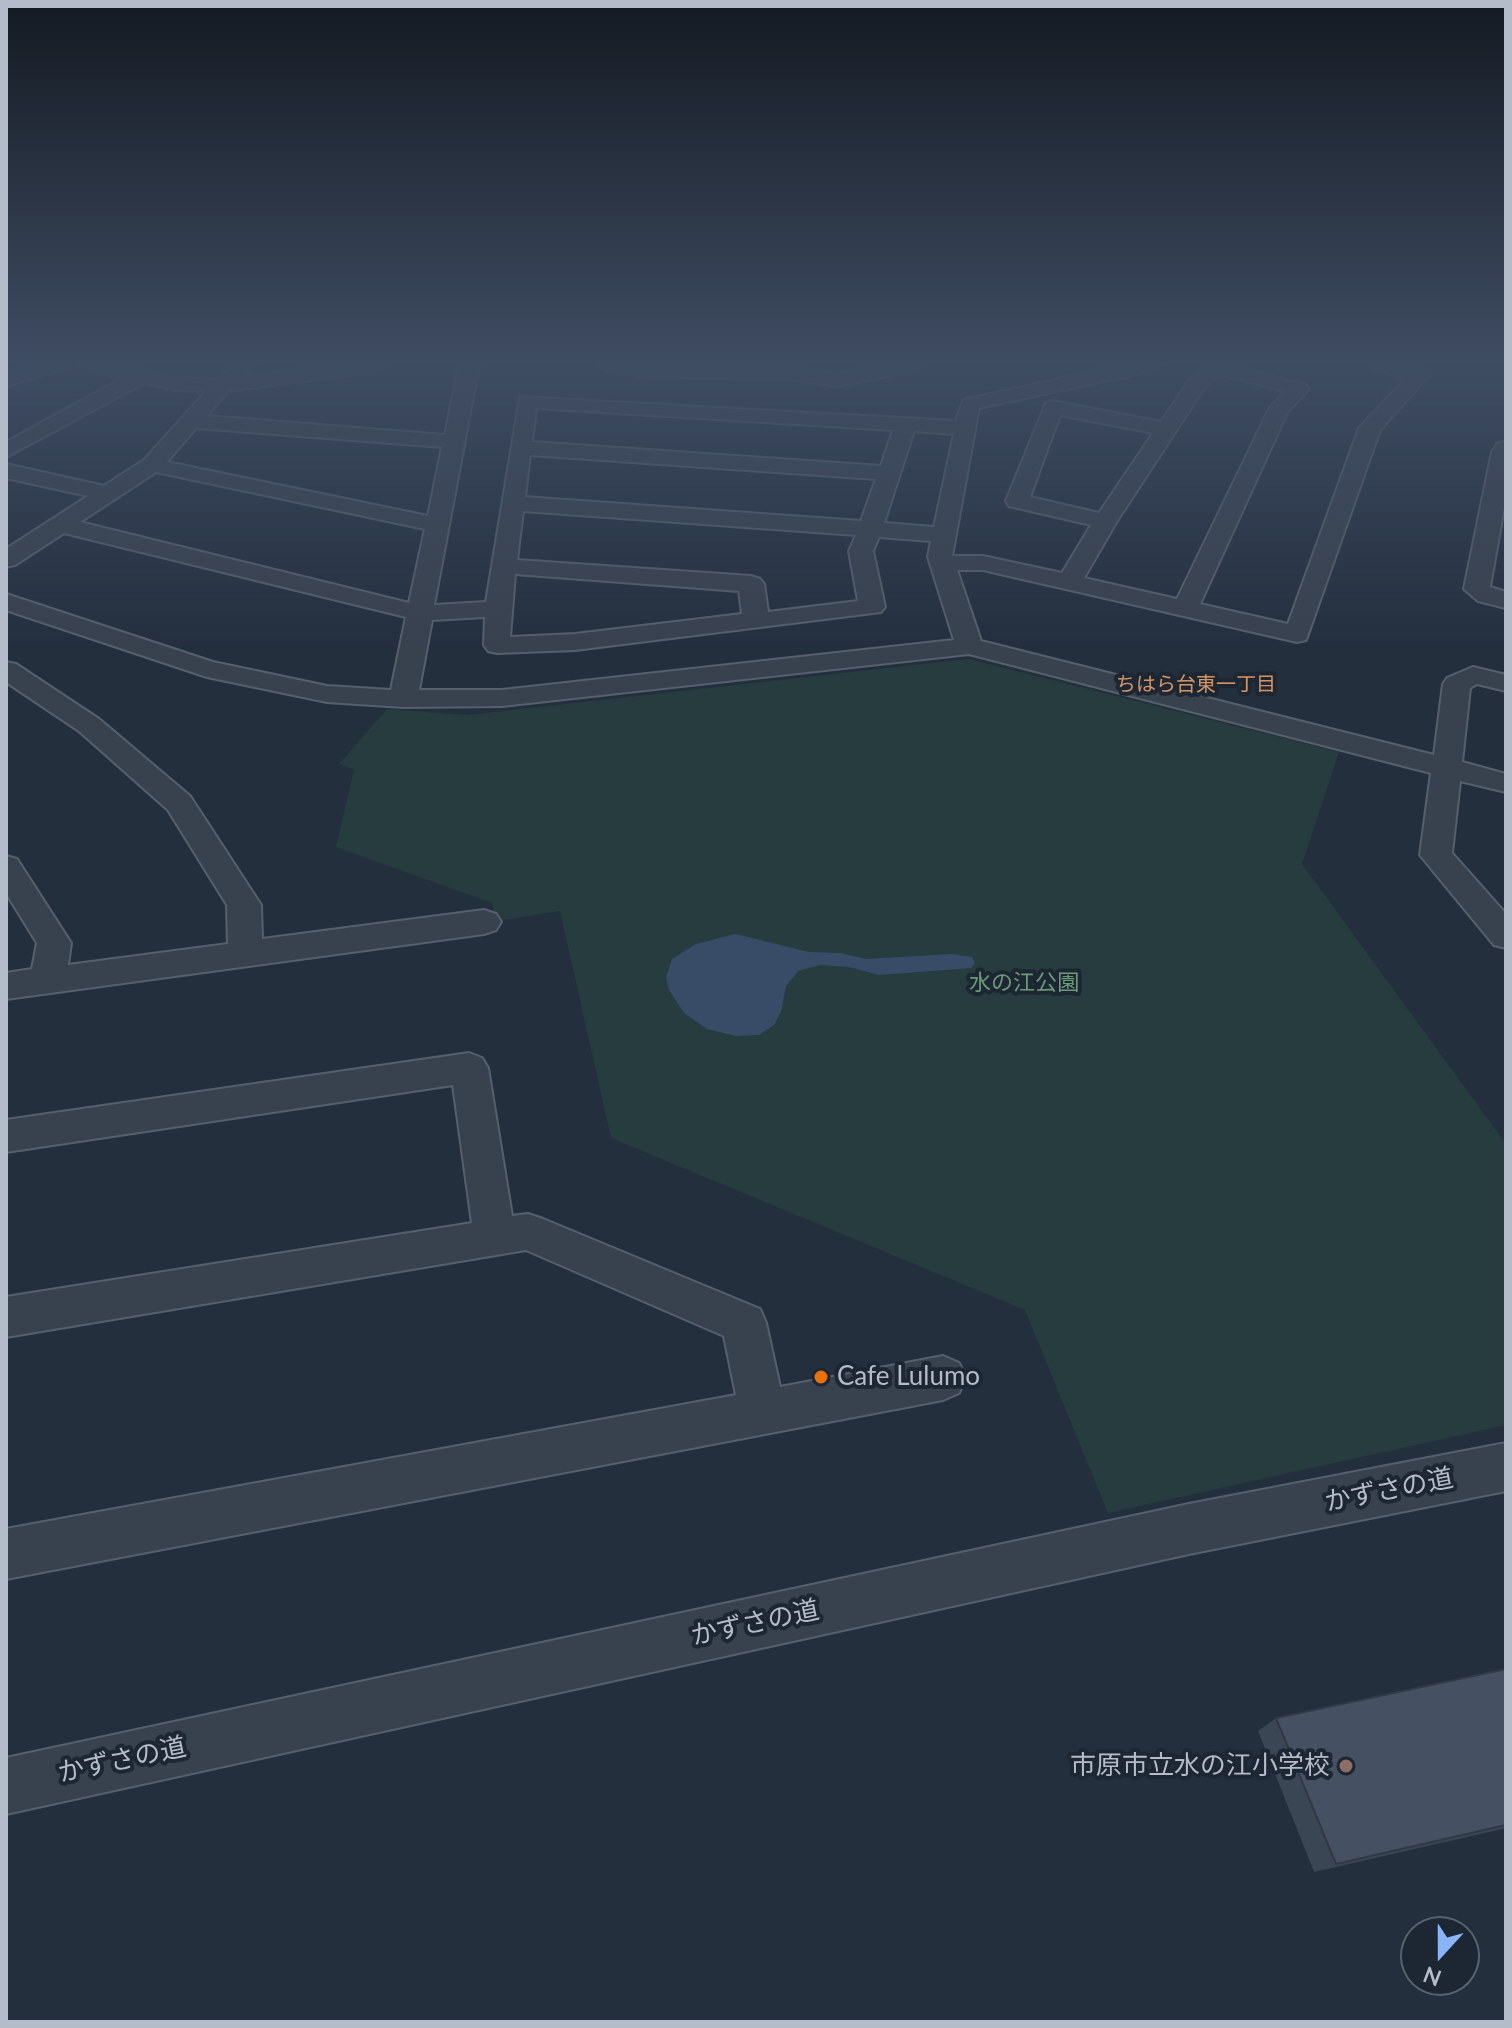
<!DOCTYPE html>
<meta charset="utf-8">
<style>
body{margin:0}
#map{position:relative;width:1512px;height:2028px;overflow:hidden;background:#242f3e;font-family:Lato,sans-serif}
canvas{display:block}
.frame{position:absolute;inset:0;border:8px solid #b4bcc9;pointer-events:none}
.north{position:absolute;left:1400px;top:1916px;width:80px;height:80px;box-sizing:border-box;background:#1d2633;border:2px solid #59626f;border-radius:50%;rotate:201deg;font-size:22px;font-weight:700;line-height:32px;text-align:center;color:#b4bcc9}
.north::after{content:'';display:block;margin:auto;width:28px;height:36px;background:#8ab4f8;clip-path:polygon(50% 0,100% 100%,50% 72%,0 100%)}
</style>
<div id="map">
<canvas width="1512" height="2028"></canvas>
<div class="frame"></div>
<div class="north">N</div>
</div>
<script>
const context = document.querySelector('canvas').getContext('2d');
context.lineJoin = 'round';
function paint(path, color) {
  context.fillStyle = color;
  context.fill(path, 'evenodd');
}
function toPath(rows) {
  const path = new Path2D();
  for (const r of rows) {
    path.moveTo(r[0], r[1]);
    for (let i = 2; i < r.length; i += 2) path.lineTo(r[i], r[i + 1]);
  }
  return path;
}
function trace(path, color, width, dash) {
  context.strokeStyle = color;
  context.lineWidth = width;
  context.lineCap = dash ? 'butt' : 'round';
  context.setLineDash(dash || []);
  context.stroke(path);
}
function write(font, color, halo, rows, align = 'center') {
  context.font = font + ' Lato,"Noto Sans JP",sans-serif';
  context.lineWidth = 8;
  context.setLineDash([]);
  context.textBaseline = 'middle';
  context.strokeStyle = halo;
  context.fillStyle = color;
  for (const [text, x, y, turn = 0] of rows) {
    context.save();
    context.translate(x, y);
    context.rotate((+turn || 0) * Math.PI / 180);
    context.textAlign = isNaN(turn) ? turn : align;
    if (halo) context.strokeText(text, 0, 0);
    context.fillText(text, 0, 0);
    context.restore();
  }
}
paint(toPath([
 [968,659,1339,752,1302,864,1506,1144,1506,1425,1108,1513,1025,1310,611,1138,560,911,496,921,492,903,336,847,354,769,339,764,387,709,467,715]
]), '#263c3f');
paint(toPath([
 [735,934,809,952,840,953,866,959,952,954,972,957,975,963,971,968,879,975,849,967,820,965,798,971,786,986,781,1012,774,1025,759,1035,735,1036,707,1029,684,1013,669,990,666,977,672,959,696,944]
]), '#394c67');
const minor = toPath([
 [38,365,70,365,67,369,6,386,6,374,38,365],
 [78,365,115,365,175,378,217,380,234,365,255,365,243,377,334,365,388,365,378,371,228,391,207,416,445,435,459,365,479,365,434,605,486,602,520,397,956,421,963,400,1124,365,1161,365,1151,371,979,408,952,556,983,556,1062,573,1091,525,1009,506,1006,501,1046,403,1053,401,1161,422,1188,382,1205,365,1229,365,1306,385,1309,389,1288,411,1200,604,1288,624,1359,428,1406,378,1373,369,1370,365,1403,365,1426,371,1429,375,1426,379,1380,430,1306,640,1297,642,983,570,957,570,981,641,1434,755,1443,684,1447,678,1473,667,1506,675,1506,691,1477,684,1470,688,1462,762,1506,774,1506,792,1460,781,1452,853,1506,914,1506,948,1494,945,1420,855,1431,773,969,654,502,706,403,707,327,702,207,677,6,610,6,594,213,662,327,686,391,690,406,617,64,533,15,565,6,567,6,549,88,496,6,478,6,464,104,486,144,460,206,391,175,390,144,383,6,457,6,442,123,378,81,369,78,365],
 [1218,374,1285,391,1269,409,1177,599,1084,578,1117,521,1203,390,1218,374],
 [536,408,893,430,881,466,532,442,536,408],
 [1060,415,1153,433,1099,513,1030,497,1060,415],
 [196,428,442,447,428,516,167,462,196,428],
 [914,431,954,434,934,527,884,523,914,431],
 [530,455,876,479,861,521,525,497,530,455],
 [156,472,425,529,409,603,80,522,156,472],
 [523,511,856,535,849,551,858,601,768,612,764,584,760,579,751,576,517,560,523,511],
 [879,537,931,541,928,557,954,640,502,690,419,690,432,620,485,617,484,645,488,651,497,653,575,650,881,612,885,607,873,551,879,537],
 [515,574,739,591,742,614,575,634,510,637,515,574],
 [598,365,788,367,837,374,885,365,926,365,916,371,837,386,788,379,651,377,608,371,598,365],
 [1506,442,1506,496,1490,587,1506,592,1506,608,1478,601,1464,589,1492,452,1498,443,1506,442],
 [6,662,16,664,99,719,190,796,261,905,262,939,484,910,496,914,501,922,496,930,484,934,6,999,6,973,32,969,37,943,6,893,6,856,17,859,71,943,68,965,228,944,227,905,168,810,79,731,6,682,6,662],
 [469,1053,482,1058,488,1068,512,1216,528,1214,543,1219,760,1309,766,1323,780,1387,943,1356,959,1363,966,1378,959,1393,943,1400,6,1579,6,1529,736,1395,724,1336,526,1250,6,1337,6,1297,472,1223,453,1085,6,1152,6,1120,469,1053],
 [1506,1443,1506,1491,1189,1554,6,1814,6,1758,1189,1504,1506,1443]
]);
trace(minor, '#565f6c', 4);
paint(minor, '#38414e');
paint(toPath([
 [1506,1669,1506,1828,1314,1872,1258,1731,1276,1718]
]), '#3b4654');
const building = toPath([
 [1506,1669,1506,1825,1336,1864,1276,1718,1506,1669]
]);
paint(building, '#455162');
trace(building, '#303945', 2);
const sky = context.createLinearGradient(0, 0, 0, 649);
sky.addColorStop(0, '#141a22');
sky.addColorStop(0.56, '#3f4d63');
sky.addColorStop(1, '#3f4d6300');
context.fillStyle = sky;
context.fillRect(0, 0, 1512, 649);
for (const [x, y, r, color] of [
 [821,1377,8,"#e8710a"],
 [1346,1766,8,"#8d6e63"]
]) {
  const dot = new Path2D();
  dot.arc(x, y, r, 0, 2 * Math.PI);
  context.fillStyle = color;
  context.fill(dot);
  trace(dot, '#1d2633', 3);
}
write('20px', '#d59563', '#1d2633', [
 ["ちはら台東一丁目",1196,685]
]);
write('22px', '#6b9a76', '#1d2633', [
 ["水の江公園",1024,983]
]);
write('26px', '#b4bcc9', '#1d2633', [
 ["Cafe Lulumo",837,1377],
 ["市原市立水の江小学校",1330,1766,"right"]
], 'left');
write('26px', '#b4bcc9', '#1d2633', [
 ["かずさの道",1389,1490,-11],
 ["かずさの道",755,1623,-12],
 ["かずさの道",122,1760,-12]
]);
</script>
